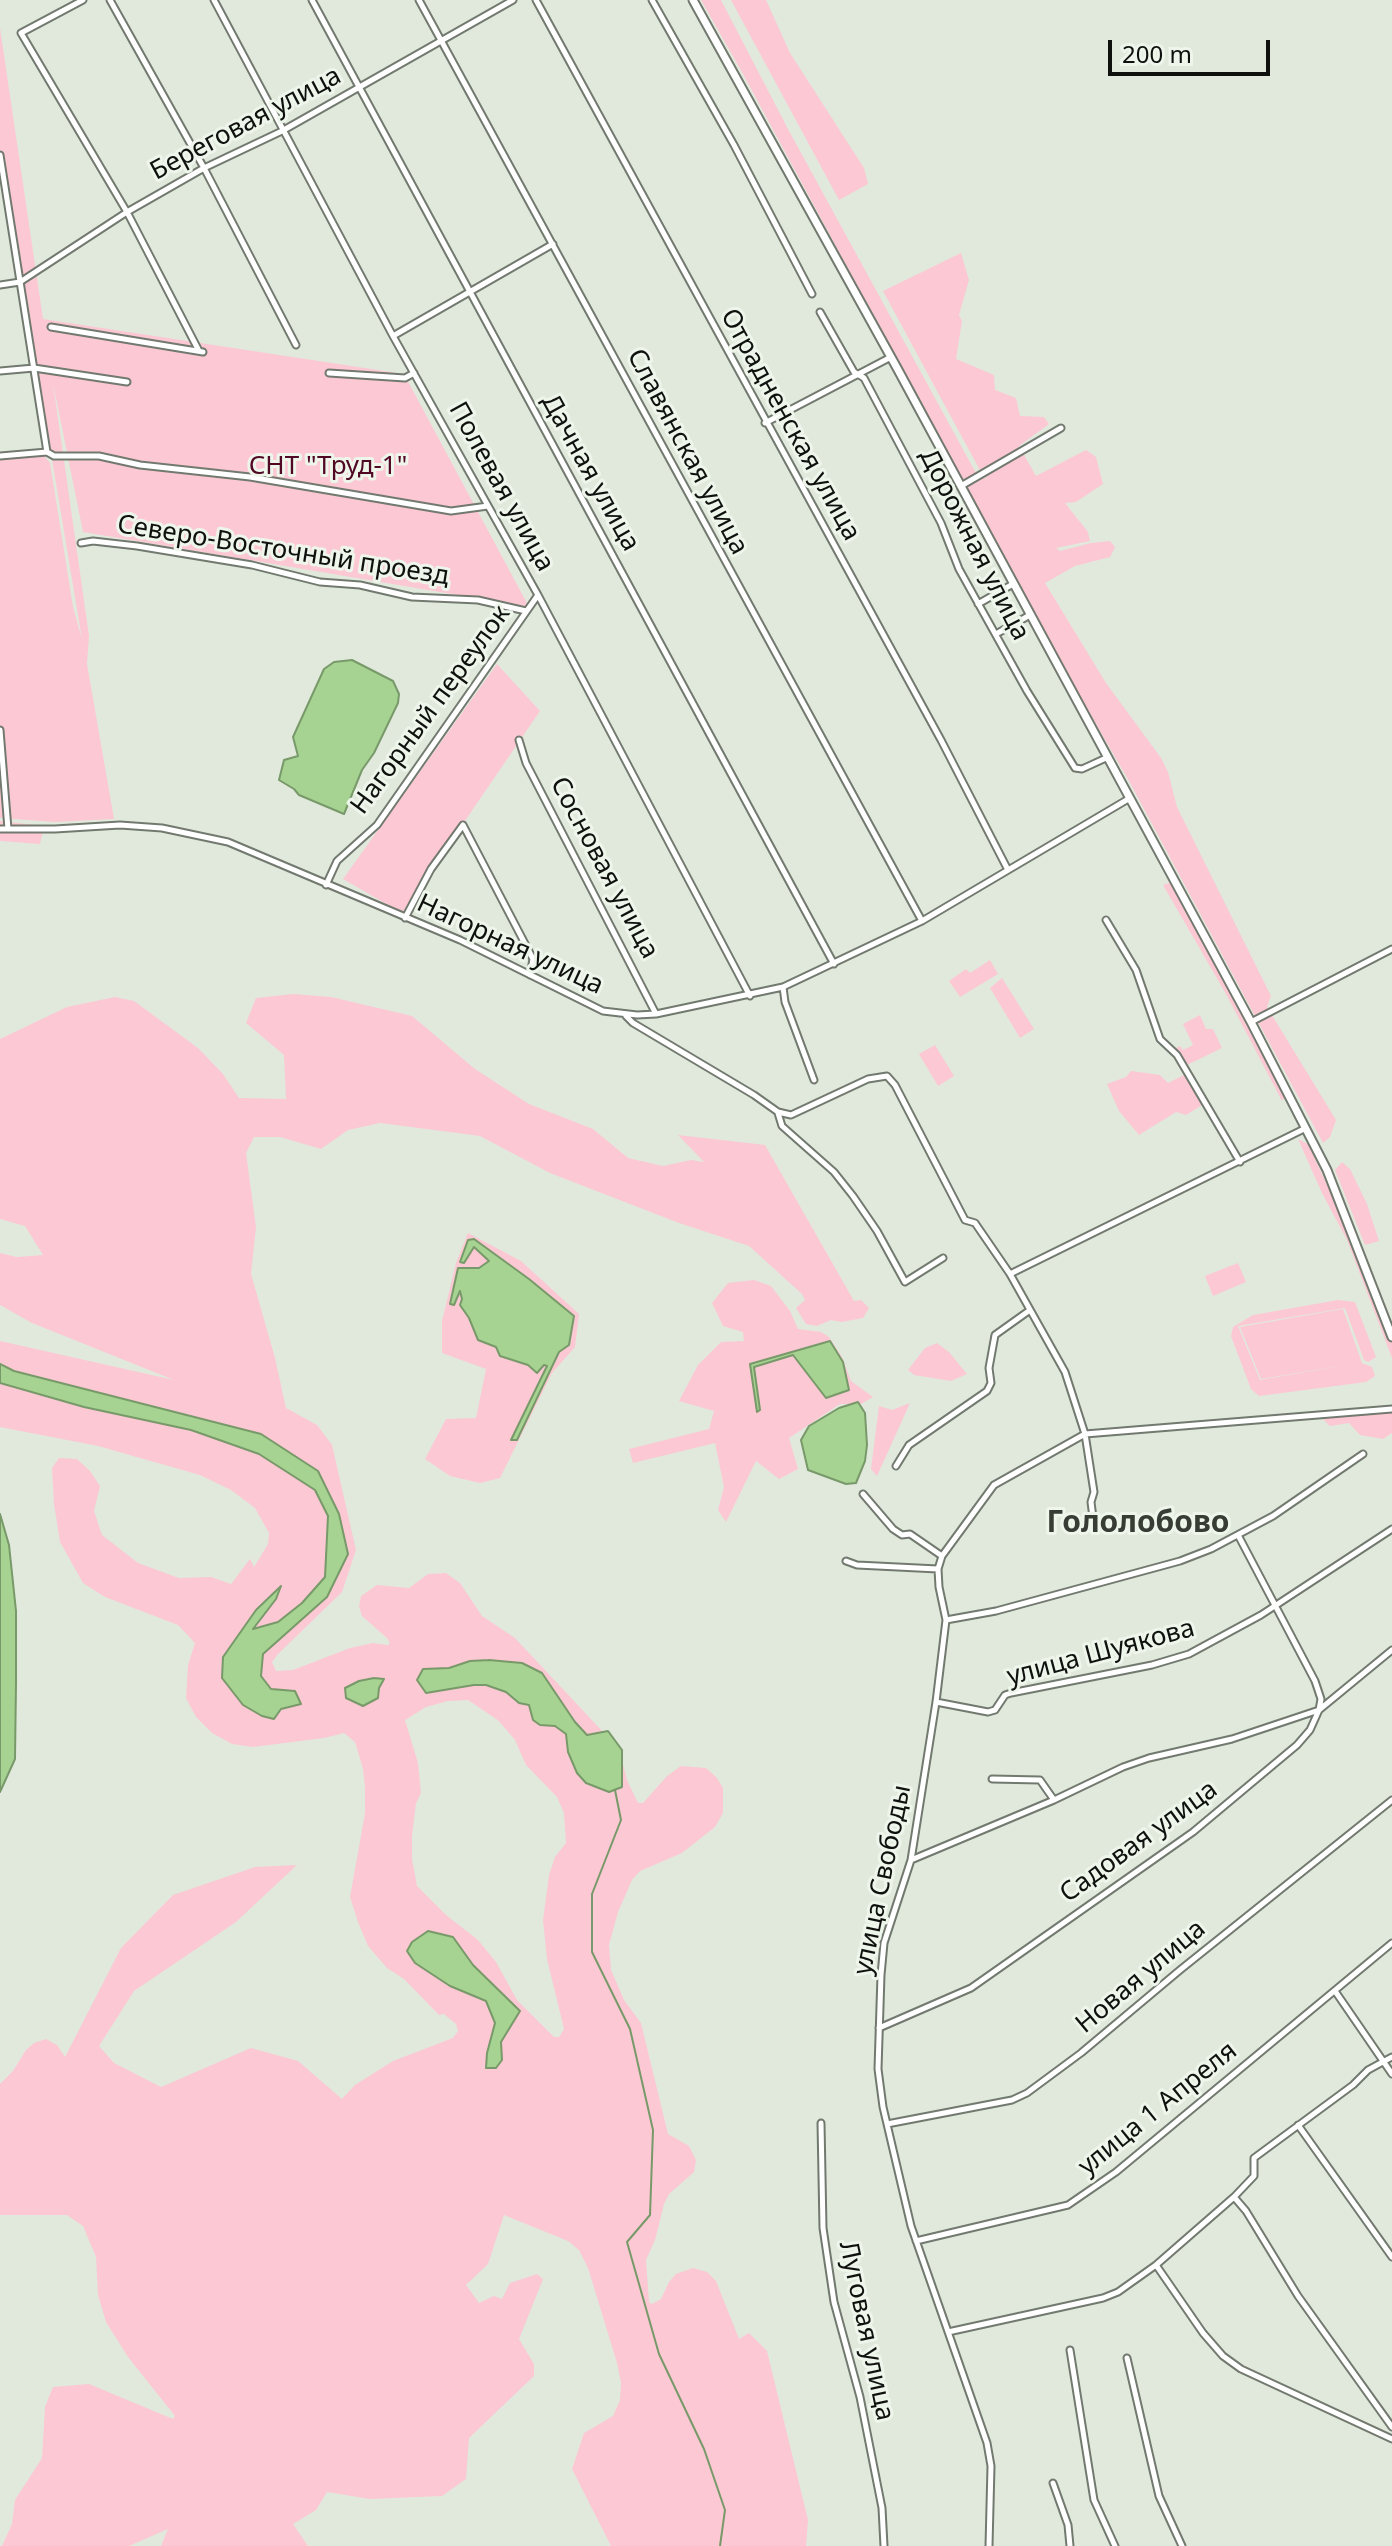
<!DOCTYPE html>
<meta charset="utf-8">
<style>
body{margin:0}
#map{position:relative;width:1392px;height:2546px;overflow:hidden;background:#e1e9dd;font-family:"Noto Sans",sans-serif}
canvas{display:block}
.scale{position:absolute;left:1108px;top:40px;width:162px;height:36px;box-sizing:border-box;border:4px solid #0e110d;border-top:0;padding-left:10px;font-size:24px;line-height:28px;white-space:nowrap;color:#0e110d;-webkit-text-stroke:6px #eef6eb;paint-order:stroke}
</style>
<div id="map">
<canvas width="1392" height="2546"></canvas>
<div class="scale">200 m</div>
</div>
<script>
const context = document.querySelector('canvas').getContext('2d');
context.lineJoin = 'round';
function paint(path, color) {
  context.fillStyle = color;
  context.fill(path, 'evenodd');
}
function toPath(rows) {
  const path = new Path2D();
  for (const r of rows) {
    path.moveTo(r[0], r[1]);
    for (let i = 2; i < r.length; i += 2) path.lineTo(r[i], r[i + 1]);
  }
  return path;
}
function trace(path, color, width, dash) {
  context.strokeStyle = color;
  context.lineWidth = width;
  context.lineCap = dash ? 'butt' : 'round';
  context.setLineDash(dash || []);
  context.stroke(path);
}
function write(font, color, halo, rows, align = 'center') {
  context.font = font + ' "Noto Sans",sans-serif';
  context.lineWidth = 6;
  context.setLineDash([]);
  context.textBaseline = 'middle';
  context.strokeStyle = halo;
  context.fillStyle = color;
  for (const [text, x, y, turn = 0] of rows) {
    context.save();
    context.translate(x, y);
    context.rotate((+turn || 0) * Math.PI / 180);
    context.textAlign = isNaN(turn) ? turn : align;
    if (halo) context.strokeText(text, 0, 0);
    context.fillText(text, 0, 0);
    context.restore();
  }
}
paint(toPath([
 [701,0,721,0,788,129,977,475,989,480,983,476,883,291,961,253,969,280,959,315,962,321,956,359,994,375,995,390,1016,398,1020,416,1044,417,1049,424,1019,446,1036,476,1086,450,1096,457,1103,484,1076,502,1065,503,1088,532,1090,541,1056,548,1060,551,1091,543,1110,541,1115,547,1110,557,1075,566,1045,583,1106,683,1161,758,1168,772,1177,807,1271,996,1267,1007,1336,1120,1330,1137,1323,1143,1129,781,1065,671,743,74],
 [731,0,766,0,790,53,864,168,868,184,839,200],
 [0,28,43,319,404,374,529,607,83,532,53,383,89,636,87,664,114,819,55,822,0,818,0,460,44,456,50,463,73,607,82,639,0,149],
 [497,664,540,711,402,913,343,879],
 [0,821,44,826,40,844,0,841],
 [1169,883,1172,883,1191,916,1286,1095,1282,1101,1226,994,1163,885],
 [990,960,998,974,960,997,949,981,966,969,970,973],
 [1002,978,1034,1029,1020,1038,990,988],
 [293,994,331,997,412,1016,475,1069,529,1104,593,1129,628,1158,663,1166,691,1160,704,1162,678,1135,765,1145,854,1301,861,1300,869,1308,863,1318,842,1322,831,1320,817,1326,806,1324,796,1308,805,1300,802,1294,749,1246,679,1223,550,1173,480,1136,380,1123,348,1130,321,1149,280,1137,254,1137,246,1153,256,1227,251,1274,275,1358,286,1408,317,1425,332,1445,356,1550,342,1592,278,1654,272,1662,276,1671,293,1670,350,1648,373,1643,388,1645,390,1643,387,1638,362,1616,359,1606,361,1596,377,1585,409,1588,428,1574,446,1573,460,1583,482,1616,515,1638,619,1749,627,1780,638,1803,643,1803,667,1776,681,1766,706,1768,717,1778,723,1788,723,1813,715,1827,682,1853,640,1871,632,1880,618,1912,609,1945,611,1970,624,2000,641,2023,668,2134,689,2146,696,2160,694,2172,669,2194,664,2204,655,2240,646,2260,649,2302,652,2304,661,2299,669,2282,676,2274,693,2268,707,2272,716,2281,739,2339,749,2333,767,2351,808,2520,806,2546,611,2546,572,2469,584,2433,613,2416,620,2400,621,2383,617,2363,588,2268,579,2250,568,2241,504,2215,488,2264,466,2285,479,2303,494,2296,502,2299,510,2283,537,2274,543,2279,519,2339,534,2364,534,2376,469,2438,466,2479,442,2496,370,2499,327,2492,316,2510,293,2524,308,2546,161,2546,168,2529,129,2546,2,2546,12,2524,15,2500,42,2458,45,2407,53,2387,89,2384,173,2419,175,2416,128,2357,106,2322,98,2295,96,2257,83,2226,67,2215,0,2215,0,2084,13,2071,26,2050,34,2043,46,2039,57,2045,65,2057,121,1948,173,1895,255,1867,297,1865,236,1922,134,1991,99,2046,114,2063,161,2087,251,2048,298,2061,342,2099,355,2085,393,2061,453,2038,458,2031,456,2024,444,2014,439,2015,404,1979,387,1968,368,1946,358,1922,350,1897,365,1813,365,1787,363,1769,355,1742,344,1733,324,1738,253,1747,232,1744,212,1733,196,1717,186,1698,188,1665,195,1643,178,1625,105,1597,83,1583,60,1542,54,1504,52,1468,59,1458,77,1459,90,1471,100,1486,94,1511,102,1535,138,1563,179,1578,211,1577,231,1584,250,1559,254,1567,268,1544,269,1533,255,1508,231,1490,200,1475,98,1446,0,1427,0,1341,174,1380,32,1323,0,1305,0,1253,17,1257,43,1255,25,1226,0,1219,0,1039,67,1007,115,997,134,1001,198,1048,223,1074,239,1098,286,1099,284,1055,246,1023,256,998],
 [468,1700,499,1721,515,1740,526,1765,557,1797,564,1813,566,1843,555,1857,549,1875,543,1920,547,1959,564,2029,559,2037,554,2037,517,2000,496,1962,478,1940,446,1915,417,1886,412,1859,412,1836,416,1803,421,1793,418,1763,405,1720,426,1707,448,1701],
 [1200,1015,1206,1029,1213,1029,1222,1048,1185,1066,1176,1048,1180,1046,1183,1050,1193,1045,1183,1024],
 [935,1045,954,1076,938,1086,919,1054],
 [1131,1071,1160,1075,1168,1083,1184,1075,1202,1105,1186,1115,1176,1112,1139,1135,1119,1111,1107,1084,1126,1077],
 [1298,1139,1308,1144,1341,1215,1392,1341,1392,1358,1347,1240,1322,1193],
 [1342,1162,1350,1169,1367,1204,1379,1241,1365,1245,1335,1170],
 [468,1233,521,1261,579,1314,575,1347,552,1373,500,1478,480,1483,450,1476,425,1459,446,1419,476,1418,486,1369,442,1353,442,1321,456,1263],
 [1238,1263,1246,1282,1213,1296,1205,1276],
 [754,1280,771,1286,790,1311,798,1329,821,1332,829,1337,842,1357,851,1381,873,1397,861,1404,840,1404,789,1438,798,1469,779,1479,756,1461,726,1522,718,1510,724,1487,715,1443,633,1463,629,1449,709,1429,714,1411,679,1401,698,1365,721,1342,744,1341,743,1332,723,1326,712,1303,728,1283],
 [1338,1300,1355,1302,1376,1357,1368,1362,1364,1360,1345,1308,1238,1326,1260,1380,1345,1365,1261,1379,1240,1327,1343,1309,1362,1363,1372,1367,1375,1376,1366,1382,1259,1396,1251,1389,1231,1336,1233,1327,1253,1315],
 [937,1343,949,1352,967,1374,951,1381,914,1375,908,1370,925,1348],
 [910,1403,877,1476,871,1469,879,1406,892,1410],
 [1392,1413,1392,1433,1383,1439,1360,1435,1349,1423,1330,1426,1321,1417]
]), '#fcc8d3');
const water = toPath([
 [352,660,393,681,399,694,398,703,374,753,362,770,344,814,299,795,294,789,279,780,284,760,298,756,293,737,324,669,334,662,352,660],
 [474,1239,529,1279,574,1316,569,1345,559,1352,517,1440,511,1440,547,1366,544,1365,537,1373,528,1365,500,1356,496,1347,478,1340,469,1318,460,1305,462,1299,460,1291,454,1305,450,1304,458,1268,479,1268,489,1261,474,1247,464,1263,460,1262,468,1240,474,1239],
 [830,1341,843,1362,849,1390,826,1398,793,1355,754,1367,760,1410,757,1412,750,1364,830,1341],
 [0,1364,14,1371,261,1434,318,1471,339,1514,348,1554,327,1597,263,1654,261,1676,271,1689,295,1691,301,1704,281,1709,274,1719,262,1716,243,1705,222,1678,223,1657,256,1610,281,1586,276,1599,253,1629,278,1622,302,1603,325,1577,328,1516,315,1490,259,1454,191,1430,84,1407,0,1383,0,1364],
 [858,1402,865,1413,867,1445,865,1461,856,1483,846,1484,808,1470,801,1440,809,1426,839,1408,858,1402],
 [0,1514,9,1545,16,1611,16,1683,15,1759,0,1792,0,1514],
 [489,1660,522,1663,542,1673,575,1722,587,1735,608,1731,622,1750,622,1787,609,1792,586,1783,577,1773,568,1752,566,1734,555,1726,540,1725,533,1720,529,1705,519,1703,506,1692,486,1685,474,1685,426,1693,417,1680,423,1669,449,1668,470,1661,489,1660],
 [374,1678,384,1679,379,1688,378,1698,363,1706,346,1698,345,1688,359,1681,374,1678],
 [428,1931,453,1937,473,1965,520,2011,501,2042,502,2060,496,2068,486,2068,487,2053,495,2023,486,2001,450,1986,415,1963,407,1951,412,1942,428,1931]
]);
paint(water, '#a6d391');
trace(water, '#789969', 2);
trace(toPath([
 [615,1790,621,1820,592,1894,592,1952,630,2029,653,2130,650,2215,627,2242,659,2354,704,2449,725,2510,720,2546]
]), '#789969', 2);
const street = toPath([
 [83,0,21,33,127,212,199,351],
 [110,0,204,168,296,345],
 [214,0,393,336,538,595,750,996],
 [312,0,834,964],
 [419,0,922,921],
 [536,0,941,740,1008,870],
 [652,0,734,145,812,294],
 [0,155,47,452],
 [0,285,20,282,127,212,204,168,282,131,513,0],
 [820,312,854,372,864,378,941,523,959,569,1027,691,1075,768,1082,769,1106,758],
 [51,327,203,352],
 [393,336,553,244],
 [0,371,34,368,127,382],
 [329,373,405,378,414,373],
 [765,423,891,357],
 [0,456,47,452,54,456,99,456,140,465,250,477,451,511,488,506],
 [961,486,1061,428],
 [81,543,93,541,137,546,252,565,320,582,360,585,412,597,478,600,526,611],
 [978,604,1013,584],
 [996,634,1030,615],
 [0,730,8,829],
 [519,740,526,763,656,1014],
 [0,829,55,829,120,825,162,828,228,842,460,940,603,1011,637,1015,656,1014,783,987,922,921,1130,798],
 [326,885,337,861,377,825,538,595],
 [405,918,431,869,463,825,533,959,530,975],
 [1106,920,1136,970,1160,1039,1177,1055,1240,1162],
 [783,987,785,1002,814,1080],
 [626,1016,633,1023,754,1095,778,1112,791,1115,868,1079,887,1076,895,1085,965,1220,975,1223,1010,1274,1065,1372,1085,1434,1094,1492,1091,1502,1093,1518],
 [1251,1022,1392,949],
 [778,1113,782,1126,834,1172,853,1196,877,1231,905,1282,943,1258],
 [1010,1274,1306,1128],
 [896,1466,909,1445,987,1391,991,1383,989,1368,995,1335,1030,1310],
 [863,1494,893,1529,902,1535,910,1534,942,1556],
 [846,1561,857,1565,938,1569],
 [946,1620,996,1611,1180,1561,1211,1549,1273,1516,1363,1454],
 [936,1702,988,1712,995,1710,1005,1695,1011,1693,1152,1665,1189,1654,1261,1615,1392,1529],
 [992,1779,1040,1780,1054,1800],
 [911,1860,1054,1800,1123,1767,1149,1758,1232,1739,1319,1710,1321,1699,1315,1681,1238,1535],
 [1335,1991,1392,2074],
 [879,2028,971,1988,1193,1832,1297,1745,1310,1730,1319,1710,1392,1650],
 [821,2123,823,2228,834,2302,860,2397,882,2508,884,2546],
 [887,2124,1012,2100,1027,2093,1081,2053,1180,1970,1392,1800],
 [1298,2125,1392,2257],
 [1234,2197,1246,2211,1298,2296,1392,2427],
 [916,2241,1068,2205,1116,2172,1392,1943],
 [1156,2265,1203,2333,1223,2356,1241,2369,1392,2439],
 [948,2332,1103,2298,1118,2292,1156,2265,1234,2197,1254,2176,1254,2158,1353,2085,1368,2070,1392,2057],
 [1070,2350,1094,2500,1115,2546],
 [1127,2358,1159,2496,1182,2546],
 [1053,2483,1068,2525,1070,2546],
 [989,2546,991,2466,987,2443,911,2226,883,2107,878,2069,881,1975,884,1943,911,1860,936,1702,946,1620,939,1587,938,1569,942,1556,994,1485,1085,1434,1392,1409]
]);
const secondary = toPath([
 [693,0,897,368,1251,1022,1327,1170,1392,1337]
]);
trace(street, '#72796f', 9);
trace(secondary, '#72796f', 11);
trace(street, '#fff', 5);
trace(secondary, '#fff', 7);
write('26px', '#0e110d', '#eef6eb', [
 ["Береговая улица",246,124,-28],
 ["Отрадненская улица",790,425,61],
 ["Славянская улица",687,452,62],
 ["Дачная улица",590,473,61],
 ["Полевая улица",501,487,61],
 ["Дорожная улица",974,545,63],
 ["Северо-Восточный проезд",283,551,9],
 ["Нагорный переулок",431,710,-54],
 ["Сосновая улица",604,868,62],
 ["Нагорная улица",510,945,25],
 ["улица Шуякова",1101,1653,-15],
 ["Садовая улица",1139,1842,-36],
 ["улица Свободы",883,1880,-78],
 ["Новая улица",1141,1977,-40],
 ["улица 1 Апреля",1158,2109,-39],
 ["Луговая улица",866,2331,78]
]);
write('26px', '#510825', '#eef6eb', [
 ["СНТ \"Труд-1\"",328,467]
]);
write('bold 30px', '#373d34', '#eef6eb', [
 ["Гололобово",1138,1523]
]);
</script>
